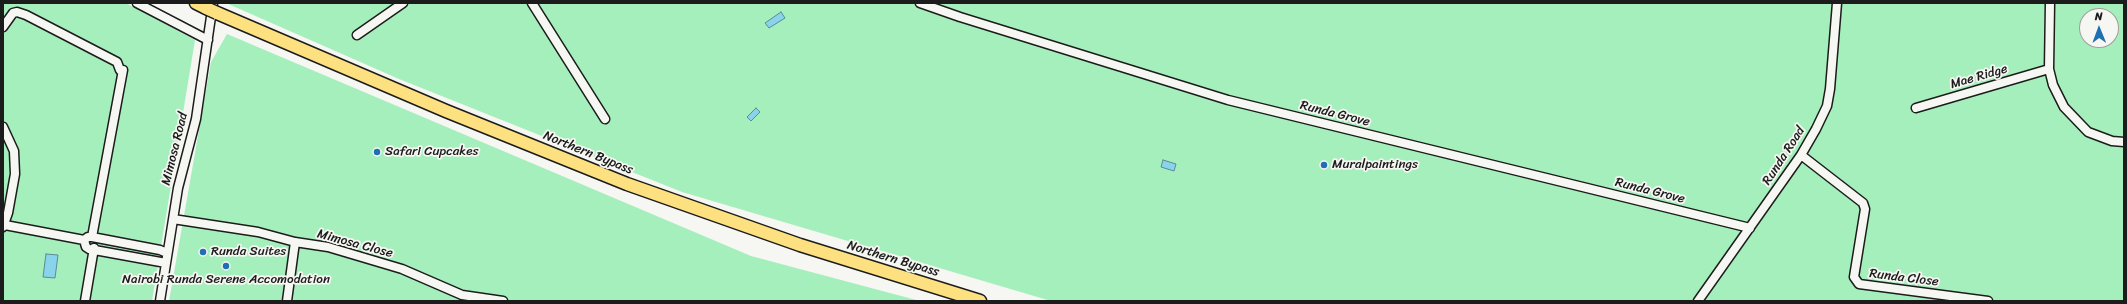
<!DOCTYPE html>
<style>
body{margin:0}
#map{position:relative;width:2127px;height:304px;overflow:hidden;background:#f6f6f2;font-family:Sriracha,sans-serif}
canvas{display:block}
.frame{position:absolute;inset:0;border:4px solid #1c1c1c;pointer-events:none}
.north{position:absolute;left:2079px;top:8px;width:40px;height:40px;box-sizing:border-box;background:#f6f6f2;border:1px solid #9f9f9c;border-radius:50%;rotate:359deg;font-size:11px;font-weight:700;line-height:16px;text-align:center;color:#1c1c1c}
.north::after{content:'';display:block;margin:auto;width:14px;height:18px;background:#1f6fb2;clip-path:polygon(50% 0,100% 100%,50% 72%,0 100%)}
</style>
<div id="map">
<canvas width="2127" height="304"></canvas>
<div class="frame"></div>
<div class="north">N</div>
</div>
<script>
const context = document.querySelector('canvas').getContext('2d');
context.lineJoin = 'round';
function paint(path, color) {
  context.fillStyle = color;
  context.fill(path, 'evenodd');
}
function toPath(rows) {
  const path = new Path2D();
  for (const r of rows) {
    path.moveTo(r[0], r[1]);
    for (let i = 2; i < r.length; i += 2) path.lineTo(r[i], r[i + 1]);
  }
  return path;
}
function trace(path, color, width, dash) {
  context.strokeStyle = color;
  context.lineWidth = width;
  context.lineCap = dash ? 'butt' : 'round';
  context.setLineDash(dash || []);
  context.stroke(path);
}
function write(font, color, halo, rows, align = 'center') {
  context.font = font + ' Sriracha,sans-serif';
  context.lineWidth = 3.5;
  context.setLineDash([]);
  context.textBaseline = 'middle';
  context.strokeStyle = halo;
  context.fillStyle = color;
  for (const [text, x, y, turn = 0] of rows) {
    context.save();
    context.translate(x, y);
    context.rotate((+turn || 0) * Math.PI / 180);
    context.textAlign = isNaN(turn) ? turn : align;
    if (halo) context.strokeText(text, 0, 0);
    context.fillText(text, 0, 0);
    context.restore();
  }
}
paint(toPath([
 [3,3,126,3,195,40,152,301,3,301],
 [226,3,2124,3,2124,301,1051,301,682,192,399,79],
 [2087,16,2111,16,2111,40,2087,40],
 [227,34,751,256,920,301,169,301,211,62]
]), '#a5efbd');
const water = toPath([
 [781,12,785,18,769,28,765,23,781,12],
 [756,108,760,112,751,121,747,117,756,108],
 [1163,160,1176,164,1174,171,1161,167,1163,160],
 [46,254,58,255,55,278,43,277,46,254]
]);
paint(water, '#89d4ea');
trace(water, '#5d8a98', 1);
const street = toPath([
 [137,3,208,40],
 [532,3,605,119],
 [920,3,960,17,1228,100,1750,228],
 [2050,3,2049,69,2053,85,2064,107,2088,132,2112,141,2124,142],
 [3,27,13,13,17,12,26,15,117,62,120,70,123,70,92,237],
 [357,35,403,3],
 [1916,108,2049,69],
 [3,127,14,151,15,174,8,213,3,227],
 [1801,155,1863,203,1865,209,1854,277,1859,284,1988,301],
 [173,219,258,232,295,242,328,247,402,269,462,295,503,301],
 [5,225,84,240],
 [166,263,89,249,86,247,84,240,88,237,92,237,160,250,167,253],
 [85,301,94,248],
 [160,301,178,188,196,119,213,3],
 [287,301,295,242],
 [1698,301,1801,155,1816,129,1827,106,1830,89,1837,3]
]);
const primary = toPath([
 [196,3,206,8],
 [217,13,446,111,627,184,800,245,980,301]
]);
trace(street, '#1c1c1c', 11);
trace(primary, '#1c1c1c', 15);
trace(street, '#f6f6f2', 8);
trace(primary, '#fde080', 12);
const primaryBridge = toPath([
 [206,8,217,13]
]);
trace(primaryBridge, '#1c1c1c', 15, []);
trace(primaryBridge, '#fde080', 12);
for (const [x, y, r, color] of [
 [377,152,4,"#1f6fb2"],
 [1324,165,4,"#1f6fb2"],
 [203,252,4,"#1f6fb2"],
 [226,266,4,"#1f6fb2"]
]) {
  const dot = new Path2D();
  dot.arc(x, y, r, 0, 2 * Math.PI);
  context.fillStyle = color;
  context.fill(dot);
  trace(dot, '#f6f6f2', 1.5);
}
write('13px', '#1c1c1c', '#f6f6f2', [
 ["Mae Ridge",1979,77,-16],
 ["Runda Grove",1335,114,14],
 ["Mimosa Road",175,149,-76],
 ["Northern Bypass",588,153,22],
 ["Runda Road",1784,156,-57],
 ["Runda Grove",1650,191,14],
 ["Mimosa Close",355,244,15],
 ["Northern Bypass",893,259,17],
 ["Runda Close",1904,278,7]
]);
write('13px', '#1c1c1c', '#f6f6f2', [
 ["Safari Cupcakes",385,152],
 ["Muralpaintings",1332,165],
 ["Runda Suites",211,252],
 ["Nairobi Runda Serene Accomodation",226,280,"center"]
], 'left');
</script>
